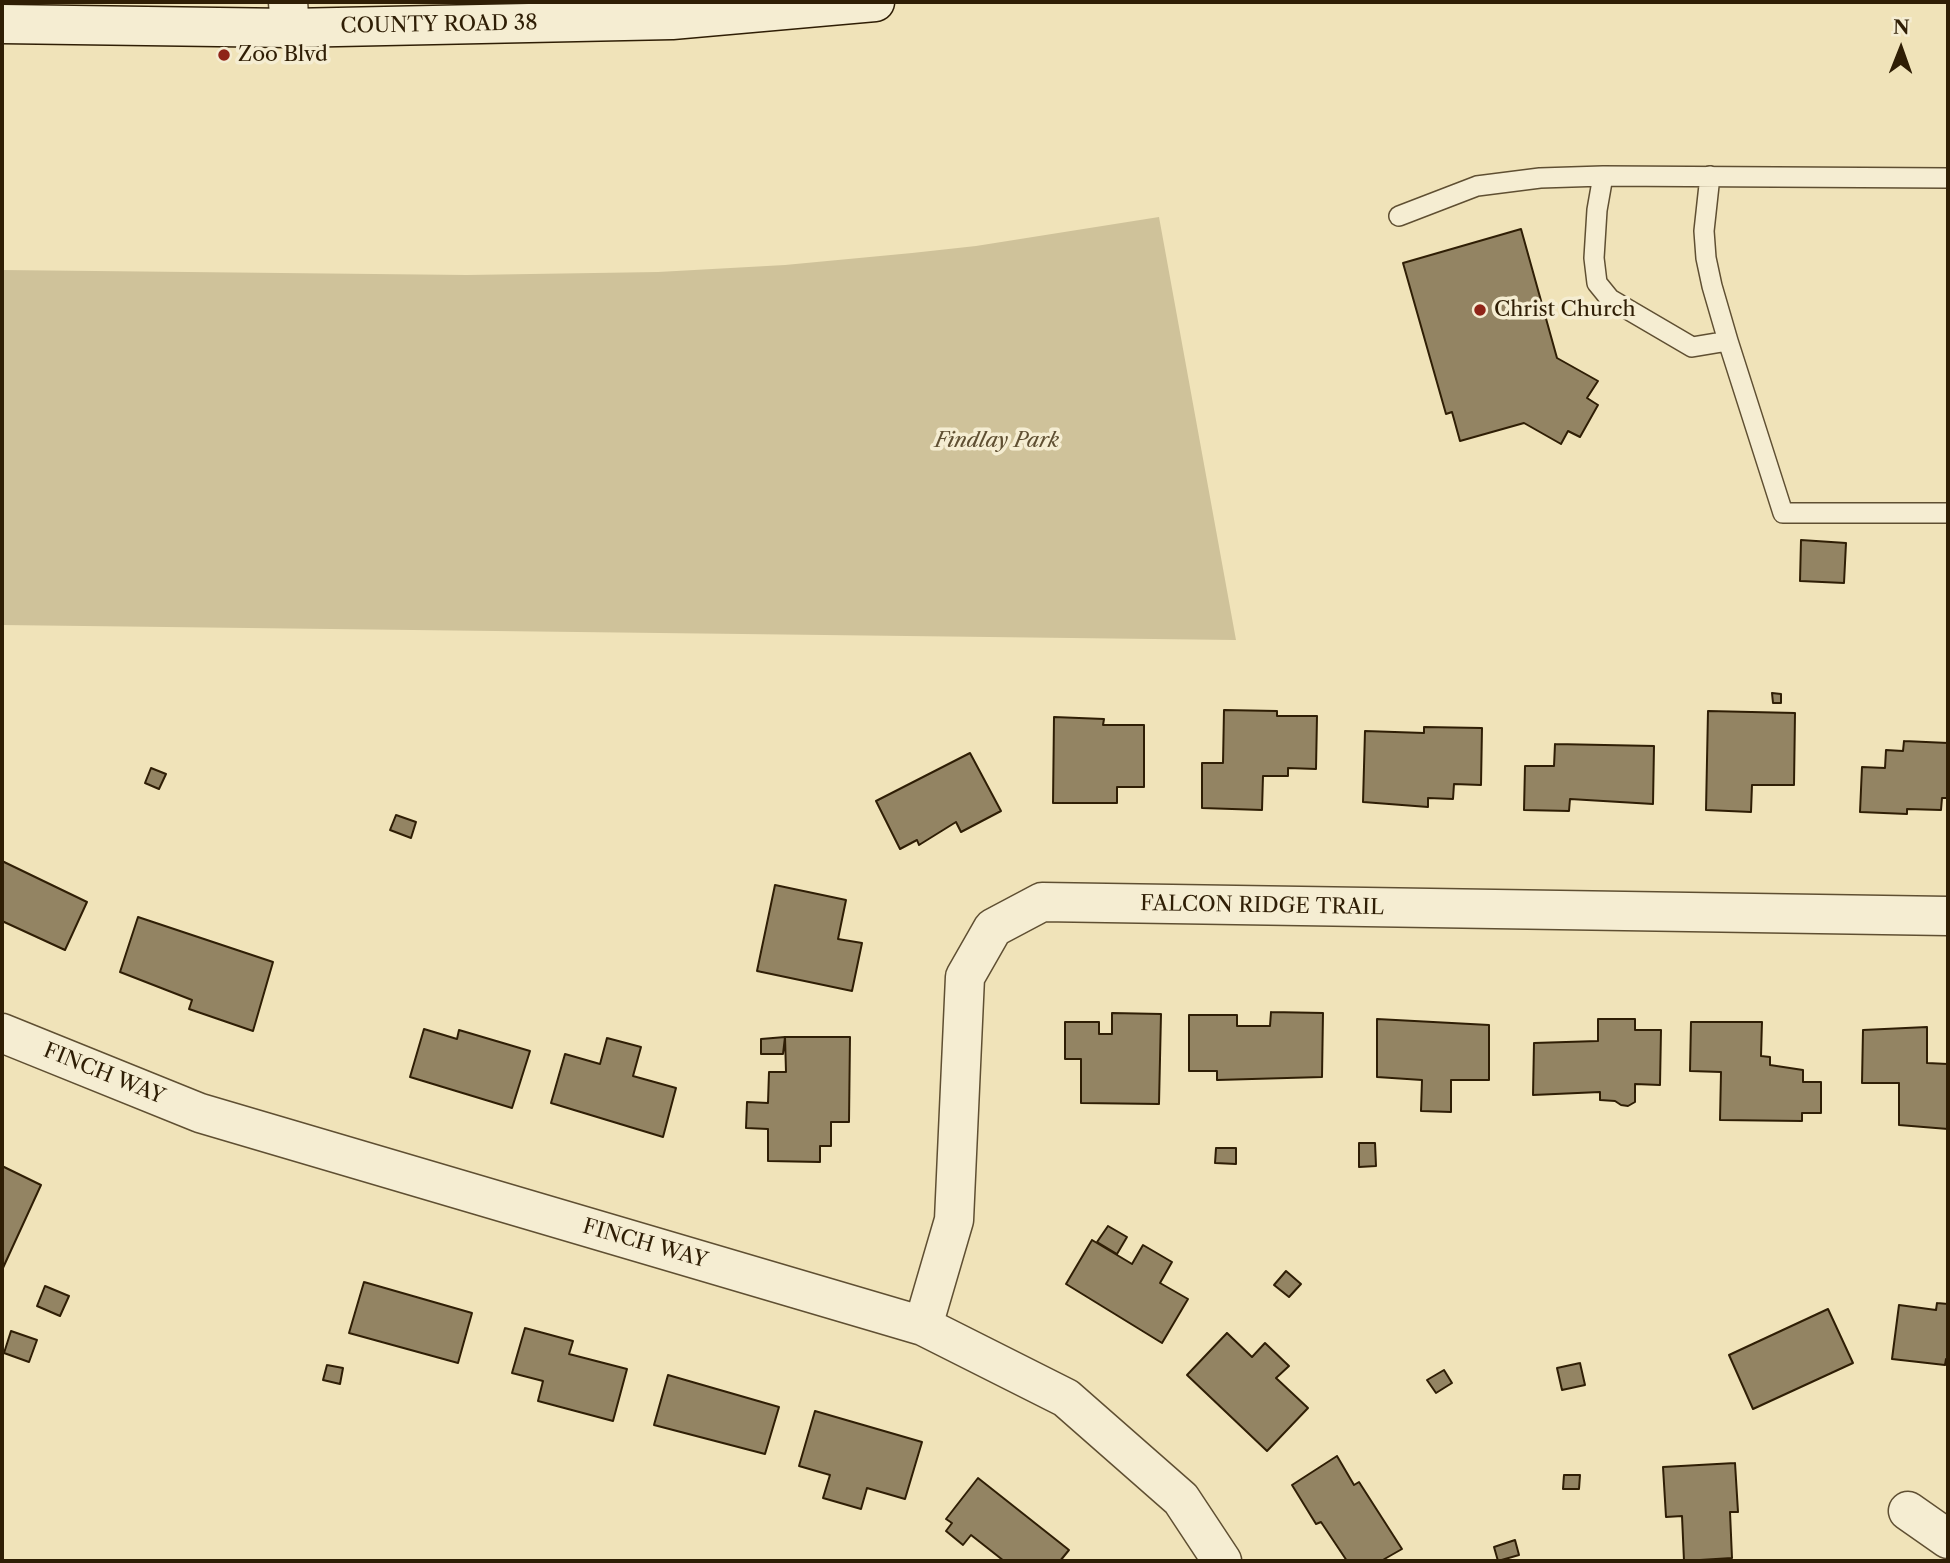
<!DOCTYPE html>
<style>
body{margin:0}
#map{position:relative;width:1950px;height:1563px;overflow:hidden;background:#f0e3b9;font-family:"Libre Caslon Text",serif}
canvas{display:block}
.frame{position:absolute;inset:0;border:4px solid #2f1e05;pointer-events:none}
.north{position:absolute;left:1866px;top:14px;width:70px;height:70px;-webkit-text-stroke:5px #f5edd2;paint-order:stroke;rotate:1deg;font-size:19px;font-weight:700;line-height:28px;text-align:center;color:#2f1e05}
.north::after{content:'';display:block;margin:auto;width:24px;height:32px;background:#2f1e05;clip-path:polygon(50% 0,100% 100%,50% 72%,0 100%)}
</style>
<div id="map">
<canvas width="1950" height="1563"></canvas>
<div class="frame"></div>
<div class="north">N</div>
</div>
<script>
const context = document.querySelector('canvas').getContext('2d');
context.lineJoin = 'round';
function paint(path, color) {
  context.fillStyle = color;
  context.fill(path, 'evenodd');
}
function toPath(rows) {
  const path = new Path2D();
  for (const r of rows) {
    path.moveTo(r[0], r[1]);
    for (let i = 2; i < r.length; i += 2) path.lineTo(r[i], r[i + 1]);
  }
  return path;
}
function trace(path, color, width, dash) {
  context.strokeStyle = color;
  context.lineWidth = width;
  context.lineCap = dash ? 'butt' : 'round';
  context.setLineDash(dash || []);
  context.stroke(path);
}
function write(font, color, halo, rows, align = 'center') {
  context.font = font + ' "Libre Caslon Text",serif';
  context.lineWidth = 7;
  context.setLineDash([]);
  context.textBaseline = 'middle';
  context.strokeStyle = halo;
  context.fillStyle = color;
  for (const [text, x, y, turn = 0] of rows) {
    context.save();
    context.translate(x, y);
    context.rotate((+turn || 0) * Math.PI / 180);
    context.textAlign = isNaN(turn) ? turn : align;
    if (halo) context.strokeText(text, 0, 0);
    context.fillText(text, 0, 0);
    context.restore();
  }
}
paint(toPath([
 [1159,217,1236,640,2,625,2,270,467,275,658,272,785,265,912,253,976,246]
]), '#cfc29a');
const building = toPath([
 [1521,229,1557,358,1598,381,1587,398,1598,405,1580,437,1568,431,1561,444,1524,423,1460,441,1452,412,1446,414,1403,263,1521,229],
 [1801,540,1846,543,1844,583,1800,581,1801,540],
 [1772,693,1781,694,1781,703,1773,703,1772,693],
 [1224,710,1277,711,1277,716,1317,716,1316,769,1288,768,1288,776,1263,776,1262,810,1202,808,1202,763,1223,763,1224,710],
 [1708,711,1795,713,1794,785,1752,785,1751,812,1706,810,1708,711],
 [1054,717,1104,719,1103,725,1144,725,1144,787,1117,787,1117,803,1053,803,1054,717],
 [1424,727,1482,728,1481,785,1454,784,1453,799,1428,798,1428,807,1363,802,1365,731,1424,733,1424,727],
 [1904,741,1948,743,1948,798,1942,798,1941,810,1907,809,1907,814,1860,812,1862,767,1885,768,1886,750,1903,751,1904,741],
 [1555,744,1654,746,1653,804,1570,799,1569,811,1524,810,1525,766,1554,766,1555,744],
 [970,753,1001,811,961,832,956,822,919,845,917,840,900,849,876,801,970,753],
 [151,768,166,774,159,789,145,783,151,768],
 [396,815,416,822,411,838,390,830,396,815],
 [2,861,87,902,65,950,2,921,2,861],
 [775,885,846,900,838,939,862,943,852,991,757,971,775,885],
 [138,917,273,962,253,1031,189,1009,192,1000,120,972,138,917],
 [1271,1012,1323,1013,1322,1077,1217,1080,1217,1071,1189,1071,1189,1015,1237,1015,1237,1026,1270,1026,1271,1012],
 [1112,1013,1161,1014,1159,1104,1081,1103,1081,1059,1065,1059,1065,1022,1099,1022,1099,1034,1112,1034,1112,1013],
 [1377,1019,1489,1025,1489,1080,1451,1080,1451,1112,1421,1111,1422,1080,1377,1077,1377,1019],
 [1598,1019,1635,1019,1635,1030,1661,1030,1660,1085,1635,1084,1635,1102,1628,1106,1621,1105,1615,1101,1600,1100,1600,1092,1533,1095,1534,1043,1598,1041,1598,1019],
 [1691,1022,1762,1022,1761,1056,1770,1057,1770,1065,1803,1070,1803,1082,1821,1082,1821,1113,1802,1113,1802,1121,1720,1120,1721,1072,1690,1071,1691,1022],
 [1927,1027,1927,1063,1948,1064,1948,1129,1899,1125,1899,1083,1862,1083,1863,1030,1927,1027],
 [424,1029,457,1039,459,1030,530,1051,512,1108,410,1077,424,1029],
 [785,1037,850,1037,849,1122,831,1122,831,1146,820,1146,820,1162,768,1161,768,1129,746,1128,747,1102,768,1103,769,1072,786,1072,785,1037],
 [785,1037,783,1054,761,1054,761,1039,785,1037],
 [607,1038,641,1047,633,1076,676,1088,663,1137,551,1103,565,1054,600,1064,607,1038],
 [1359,1143,1375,1143,1376,1166,1359,1167,1359,1143],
 [1216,1148,1236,1148,1236,1164,1215,1163,1216,1148],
 [2,1166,41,1185,2,1270,2,1166],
 [1108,1226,1127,1237,1117,1254,1097,1242,1108,1226],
 [1092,1240,1132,1264,1143,1245,1172,1262,1160,1283,1188,1299,1162,1343,1066,1284,1092,1240],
 [1286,1271,1301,1284,1289,1297,1274,1285,1286,1271],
 [364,1282,472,1313,458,1363,349,1333,364,1282],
 [45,1286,69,1296,60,1316,37,1306,45,1286],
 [1937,1303,1948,1304,1948,1359,1946,1359,1945,1365,1892,1359,1899,1305,1936,1310,1937,1303],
 [1828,1309,1853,1363,1753,1409,1729,1355,1828,1309],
 [525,1328,573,1341,569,1354,627,1369,613,1421,538,1401,543,1381,512,1373,525,1328],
 [11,1331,37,1340,29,1362,4,1353,11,1331],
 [1227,1333,1252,1357,1265,1343,1289,1366,1276,1378,1308,1408,1267,1451,1187,1375,1227,1333],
 [1580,1363,1585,1385,1562,1390,1557,1368,1580,1363],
 [327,1365,343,1368,340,1384,323,1380,327,1365],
 [1444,1370,1452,1383,1436,1393,1427,1380,1444,1370],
 [668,1375,779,1407,765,1454,654,1425,668,1375],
 [815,1411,922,1442,905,1499,867,1488,861,1509,823,1498,830,1475,799,1466,815,1411],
 [1337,1456,1354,1485,1359,1482,1402,1549,1381,1561,1347,1561,1321,1522,1316,1524,1292,1485,1337,1456],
 [1735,1463,1738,1512,1730,1512,1732,1558,1684,1561,1682,1516,1666,1517,1663,1467,1735,1463],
 [1564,1475,1580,1475,1579,1489,1563,1489,1564,1475],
 [978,1478,1069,1550,1060,1561,1004,1561,971,1535,963,1545,946,1531,952,1523,946,1519,978,1478],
 [1515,1540,1519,1555,1498,1561,1494,1547,1515,1540]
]);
paint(building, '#938463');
trace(building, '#2f1e05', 2);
const service = toPath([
 [1710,176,1704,231,1706,258,1712,286,1728,341],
 [1948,178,1603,176,1597,210,1594,258,1597,283,1610,299,1692,347,1728,341,1783,513,1948,513],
 [1399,216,1477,186,1540,178,1603,176]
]);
const minor = toPath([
 [2,1033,200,1113,923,1326,1066,1398,1181,1499,1222,1561],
 [923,1326,954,1220,965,977,993,928,1042,902,1948,916],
 [1908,1511,1948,1539]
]);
const tertiary = toPath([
 [288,2,290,28]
]);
const secondary = toPath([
 [2,24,290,28,672,20,875,2]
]);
trace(service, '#5f4f32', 22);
trace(minor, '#5f4f32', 41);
trace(tertiary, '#5f4f32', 41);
trace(secondary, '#2f1e05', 41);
trace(service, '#f5edd2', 19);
trace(minor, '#f5edd2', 38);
trace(tertiary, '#f5edd2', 38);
trace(secondary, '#f5edd2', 38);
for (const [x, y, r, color] of [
 [224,55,7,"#8f2418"],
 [1480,310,7,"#8f2418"]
]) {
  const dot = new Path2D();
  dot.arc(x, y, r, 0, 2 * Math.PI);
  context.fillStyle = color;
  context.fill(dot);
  trace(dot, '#f5edd2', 2.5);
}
write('21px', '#2f1e05', '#f5edd2', [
 ["COUNTY ROAD 38",439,25,-1],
 ["FALCON RIDGE TRAIL",1262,906,1],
 ["FINCH WAY",104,1074,22],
 ["FINCH WAY",645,1244,16]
]);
write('21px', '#2f1e05', '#f5edd2', [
 ["Zoo Blvd",238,55],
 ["Christ Church",1494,310]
], 'left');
write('italic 21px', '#5f4f32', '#f5edd2', [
 ["Findlay Park",997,441]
]);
</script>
